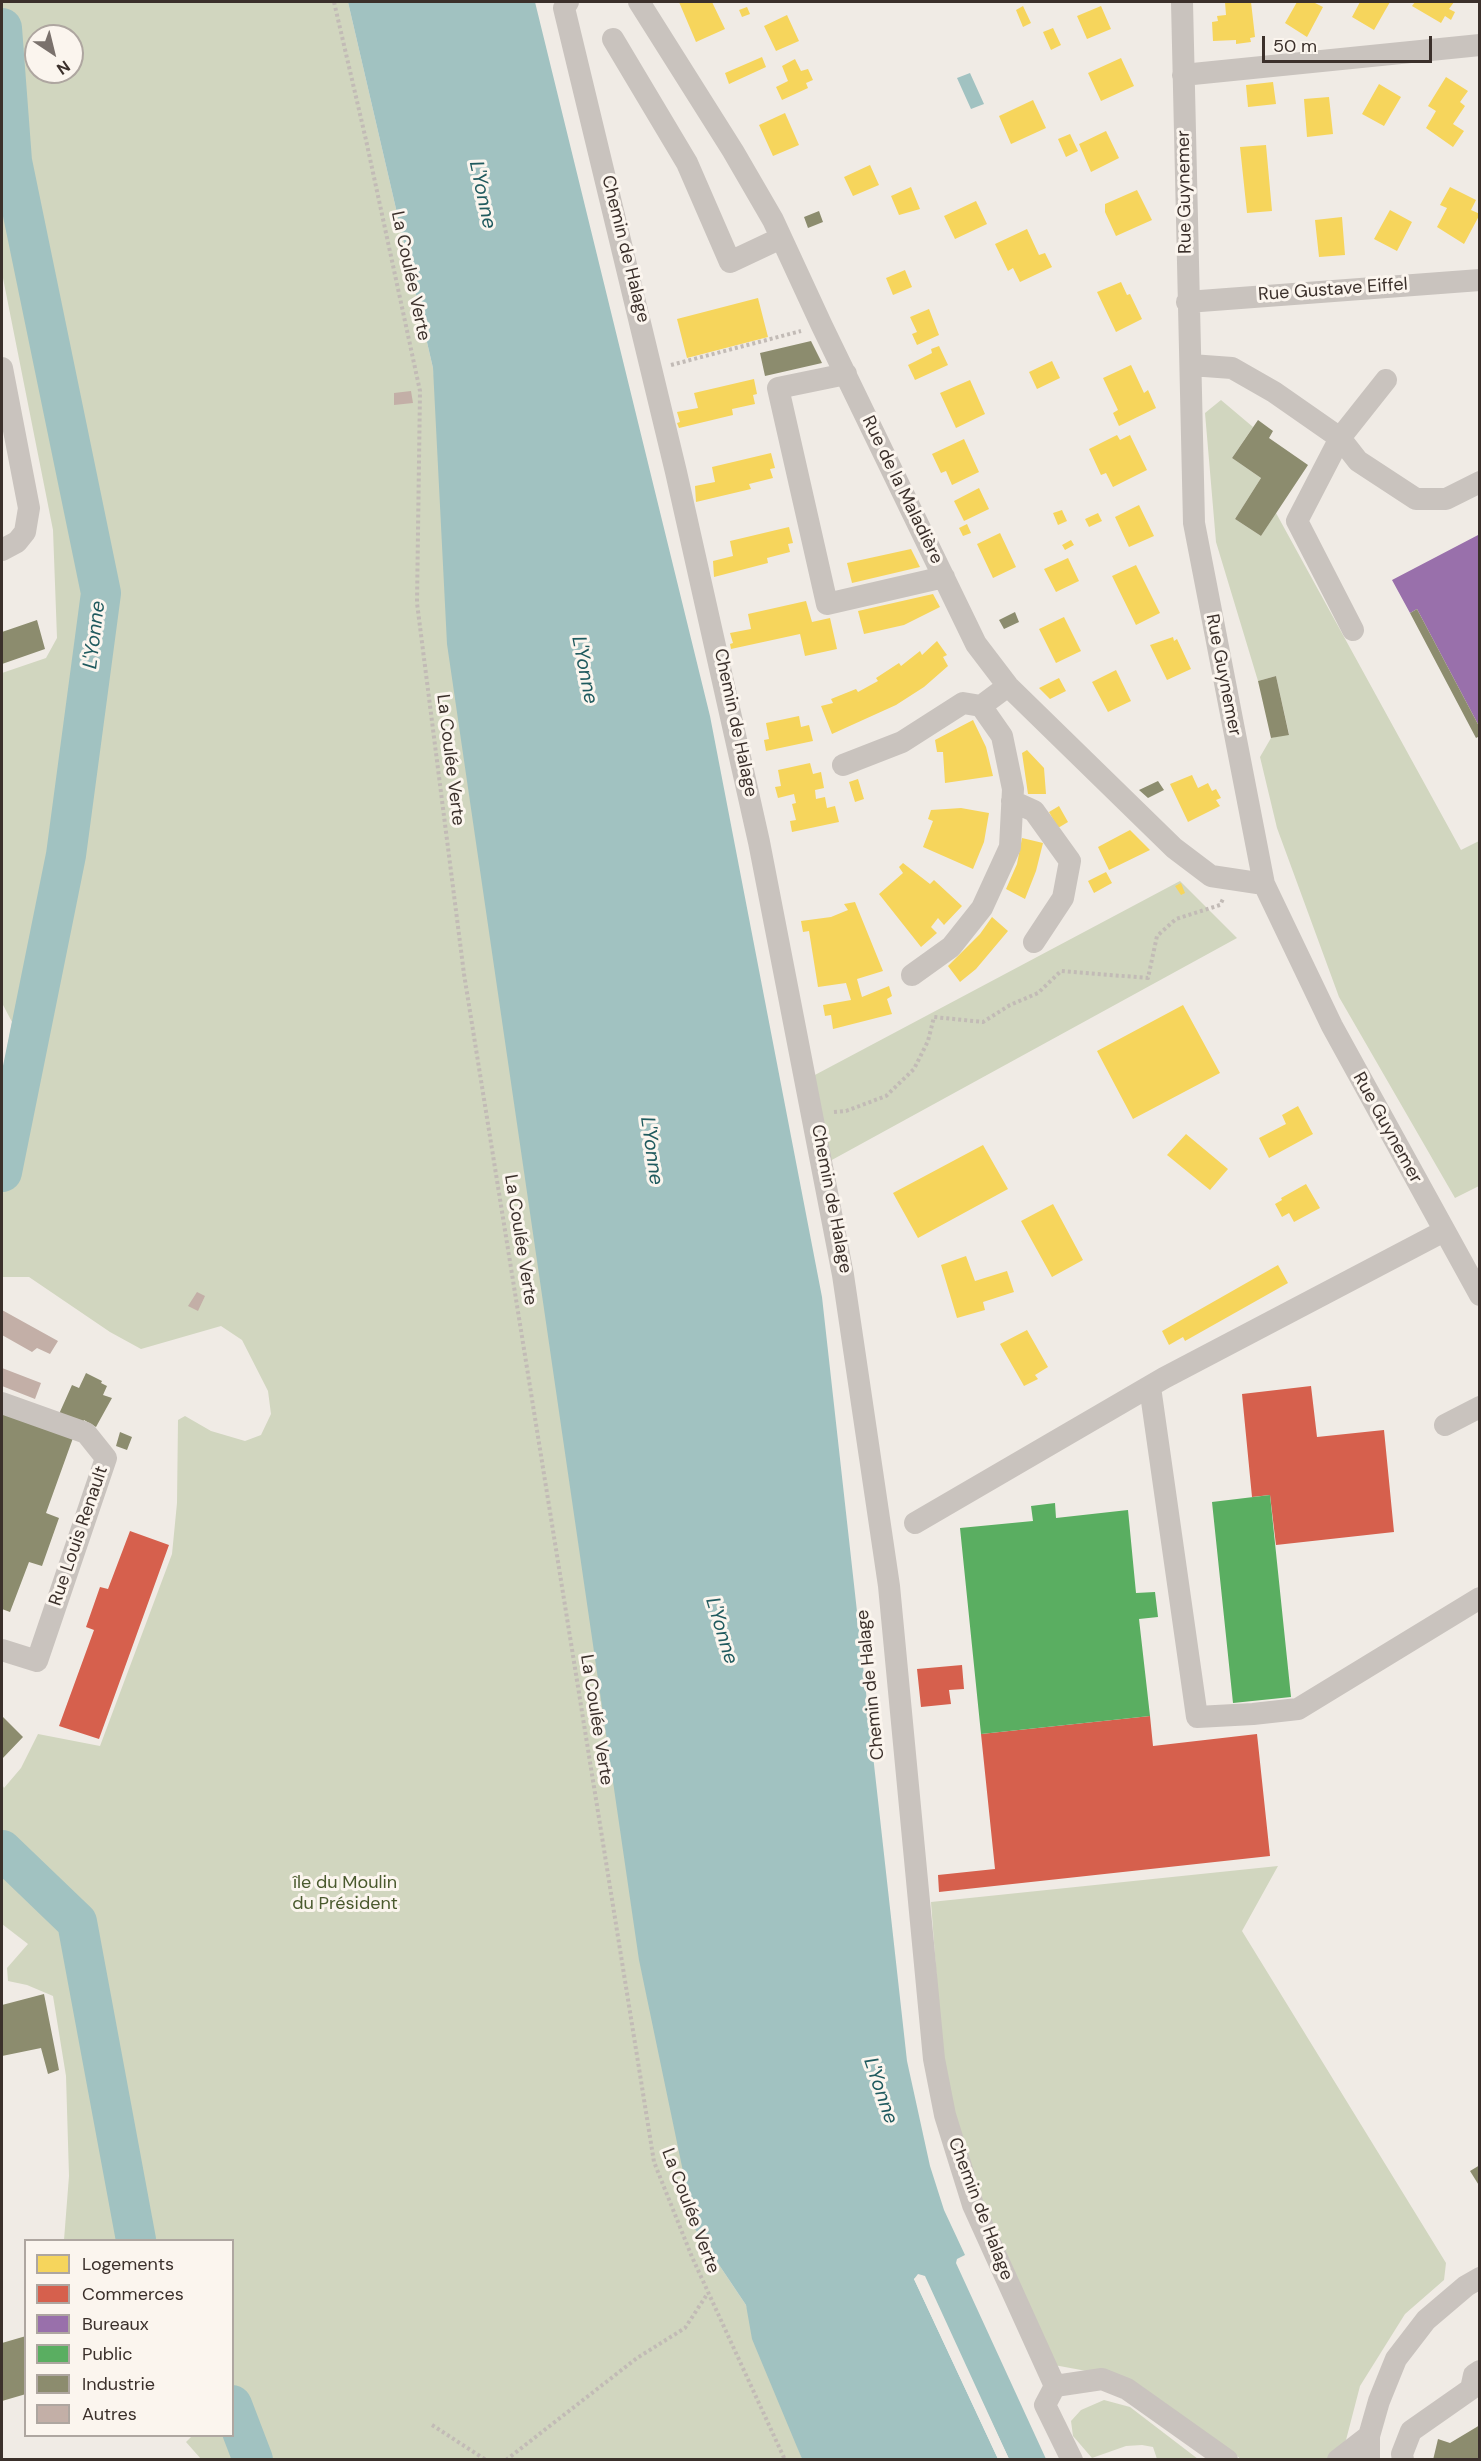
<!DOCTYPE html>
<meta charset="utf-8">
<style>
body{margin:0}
#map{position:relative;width:1481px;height:2461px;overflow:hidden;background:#f0ebe5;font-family:"DM Sans",sans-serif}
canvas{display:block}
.frame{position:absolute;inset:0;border:3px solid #3b302b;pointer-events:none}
.legend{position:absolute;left:24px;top:2239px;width:210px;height:198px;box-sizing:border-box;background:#fbf5ee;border:2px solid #aea6a0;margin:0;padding:8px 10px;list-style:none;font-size:18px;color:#3b302b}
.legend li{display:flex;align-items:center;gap:12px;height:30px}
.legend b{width:30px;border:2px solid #aea6a0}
.north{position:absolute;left:24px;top:24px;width:60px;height:60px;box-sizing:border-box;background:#fbf5ee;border:2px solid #aea6a0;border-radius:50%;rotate:145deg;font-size:16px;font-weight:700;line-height:24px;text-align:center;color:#3b302b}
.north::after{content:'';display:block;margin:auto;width:21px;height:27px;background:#7a716c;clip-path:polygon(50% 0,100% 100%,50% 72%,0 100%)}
.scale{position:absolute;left:1262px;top:36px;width:170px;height:27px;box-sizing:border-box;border:3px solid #3b302b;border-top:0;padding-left:8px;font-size:18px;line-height:21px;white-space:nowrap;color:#3b302b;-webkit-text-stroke:4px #fbf5ee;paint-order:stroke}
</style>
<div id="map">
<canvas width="1481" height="2461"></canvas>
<div class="frame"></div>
<ul class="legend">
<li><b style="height:16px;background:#f6d55c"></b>Logements</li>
<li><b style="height:16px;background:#d6604d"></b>Commerces</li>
<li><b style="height:16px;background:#9970ab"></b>Bureaux</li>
<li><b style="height:16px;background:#5aae61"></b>Public</li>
<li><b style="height:16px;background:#8c8c6e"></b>Industrie</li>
<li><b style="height:16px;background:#c3afa7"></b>Autres</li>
</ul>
<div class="north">N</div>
<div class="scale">50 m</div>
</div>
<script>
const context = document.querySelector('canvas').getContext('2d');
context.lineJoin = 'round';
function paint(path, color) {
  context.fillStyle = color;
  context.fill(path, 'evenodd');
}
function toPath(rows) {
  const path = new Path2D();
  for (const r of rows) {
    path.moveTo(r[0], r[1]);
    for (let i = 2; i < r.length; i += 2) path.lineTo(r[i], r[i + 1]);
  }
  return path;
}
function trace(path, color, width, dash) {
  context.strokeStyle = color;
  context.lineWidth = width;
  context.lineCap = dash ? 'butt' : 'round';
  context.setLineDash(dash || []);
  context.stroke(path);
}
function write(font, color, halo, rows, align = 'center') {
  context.font = font + ' "DM Sans",sans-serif';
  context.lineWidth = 6;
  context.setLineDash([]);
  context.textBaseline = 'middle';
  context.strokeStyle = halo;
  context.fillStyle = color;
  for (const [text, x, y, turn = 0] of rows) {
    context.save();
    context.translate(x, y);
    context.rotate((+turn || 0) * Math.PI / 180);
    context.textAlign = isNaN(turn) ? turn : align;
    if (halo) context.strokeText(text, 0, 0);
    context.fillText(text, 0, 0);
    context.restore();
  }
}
paint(toPath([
 [2,2,348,2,433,368,695,2229,746,2305,802,2459,201,2459,186,2442,192,2436,232,2436,232,2240,64,2240,69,2176,66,2076,53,1996,27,1985,8,1981,7,1968,28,1944,2,1924,2,1784,4,1788,21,1768,38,1734,100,1746,172,1554,177,1503,178,1420,185,1416,211,1431,245,1441,261,1435,271,1414,268,1391,242,1340,221,1326,141,1349,110,1332,29,1277,2,1277,2,1076,12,1022,2,1003,2,673,46,658,57,638,53,530,2,273],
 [36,36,72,36,72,72,36,72],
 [1221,400,1253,427,1232,458,1261,478,1235,519,1261,536,1276,513,1461,850,1479,841,1479,1186,1455,1198,1339,997,1277,828,1260,757,1271,738,1289,734,1276,676,1258,681,1216,542,1205,413],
 [1180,881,1237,938,830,1161,813,1076],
 [1278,1866,1242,1931,1446,2263,1444,2280,1405,2314,1360,2386,1346,2440,1328,2459,1241,2459,1119,2377,1054,2365,985,2208,945,2090,931,1902],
 [1104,2400,1130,2407,1198,2459,1157,2459,1153,2447,1142,2445,1126,2446,1092,2458,1073,2436,1071,2421,1081,2410]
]), '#d1d6bf');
paint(toPath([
 [348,2,535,2,710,716,822,1297,907,2061,930,2166,944,2210,965,2255,957,2259,956,2263,1046,2459,1009,2459,922,2275,914,2279,998,2459,802,2459,752,2339,746,2305,695,2229,639,1960,447,644,433,368],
 [970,73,984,104,971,109,957,78]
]), '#a1c2c1');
paint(toPath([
 [918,2274,925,2276,1009,2459,1006,2460,922,2278,919,2277,917,2279,1001,2459,998,2459,914,2279]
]), '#f0ebe5');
paint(toPath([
 [679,2,712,2,725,29,696,42],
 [1225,2,1251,2,1255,37,1250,38,1251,42,1236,44,1236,40,1213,41,1212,22,1218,21,1217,16,1226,15],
 [1297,2,1313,2,1323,7,1307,37,1285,23],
 [1360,2,1390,2,1374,30,1352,17],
 [1415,2,1454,2,1449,9,1455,12,1451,20,1445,16,1441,23,1412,6],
 [1023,6,1031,23,1023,27,1016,10],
 [1101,6,1111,29,1087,39,1077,16],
 [747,7,750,14,742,17,739,10],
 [787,15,799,41,776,51,764,26],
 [1053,28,1061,45,1051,50,1043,32],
 [762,57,766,67,729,84,725,73],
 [1121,58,1134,86,1101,101,1088,73],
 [795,59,801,71,808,69,813,80,806,83,808,88,782,100,776,87,788,81,782,66],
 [1446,77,1468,91,1460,102,1465,106,1453,124,1464,131,1453,147,1426,128,1436,111,1428,106],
 [1273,82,1276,104,1248,107,1246,85],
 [1379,84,1401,97,1384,126,1362,114],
 [1329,97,1333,134,1307,137,1304,99],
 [1033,100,1046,128,1011,144,999,116],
 [785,113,799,145,773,156,759,125],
 [1106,131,1119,158,1091,172,1079,144],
 [1070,134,1078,151,1066,157,1058,139],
 [1266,145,1272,211,1247,213,1240,147],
 [870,165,879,185,853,196,844,177],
 [911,187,920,209,899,215,891,196],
 [1450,187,1476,200,1471,210,1480,214,1464,244,1437,227,1447,208,1440,205],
 [1137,190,1152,220,1116,236,1105,212,1105,204],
 [976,201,987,224,955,239,944,216],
 [1390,210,1412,222,1397,251,1374,239],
 [1342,217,1345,255,1319,257,1315,220],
 [1027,229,1039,255,1045,253,1052,267,1020,282,1013,268,1008,271,995,244],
 [905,270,912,287,893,295,886,278],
 [1121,282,1127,295,1130,294,1142,319,1116,332,1097,292],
 [758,298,768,337,687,358,677,319],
 [929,309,939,335,917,345,912,334,917,332,910,317],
 [939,346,948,365,915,380,908,365,932,353,931,349],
 [1052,361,1060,378,1037,389,1029,372],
 [1131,365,1144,393,1148,390,1156,408,1119,426,1113,413,1118,410,1103,378],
 [754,379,757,394,753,395,755,404,732,409,733,415,679,428,677,423,680,422,677,412,698,408,694,393],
 [970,380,985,414,956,428,940,393],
 [1117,435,1120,440,1130,435,1147,470,1113,487,1106,473,1101,475,1089,449],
 [964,439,979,472,952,485,946,471,941,473,932,454],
 [771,453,775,468,770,469,773,478,749,484,751,489,696,502,695,486,715,482,712,467],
 [979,488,989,509,964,521,954,501],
 [1139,505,1154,536,1129,547,1115,517],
 [1062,510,1067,521,1058,525,1053,513],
 [1098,513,1102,521,1089,527,1085,519],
 [967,524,971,533,963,536,959,528],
 [789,527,793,543,788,544,790,552,767,558,768,563,714,577,713,561,733,556,730,541],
 [1000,533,1016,567,993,578,977,544],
 [1071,540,1074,545,1065,550,1062,545],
 [911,549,920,567,852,583,847,563],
 [1068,558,1079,581,1056,592,1044,569],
 [1136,565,1160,613,1136,625,1112,576],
 [933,594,940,607,904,625,864,634,858,611],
 [806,601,812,622,830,618,837,649,805,656,800,634,731,649,730,644,733,643,730,633,751,629,748,614],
 [1064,617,1081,651,1056,663,1039,629],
 [1173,637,1174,641,1177,639,1191,669,1167,680,1150,645],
 [937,641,947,655,943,657,948,666,924,687,896,705,832,734,821,706,833,703,831,699,856,689,858,692,878,681,876,678,899,663,901,666,920,651,922,655],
 [1116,670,1131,701,1108,712,1092,682],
 [1059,678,1066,691,1050,699,1039,688],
 [799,716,801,727,809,725,813,741,766,751,764,740,769,739,766,723],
 [973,720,986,747,993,776,945,783,943,752,937,752,935,740],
 [1027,750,1044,768,1046,794,1028,794,1022,753],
 [810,763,813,774,821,772,824,788,815,790,816,799,825,797,827,808,835,806,839,822,792,832,790,821,796,820,792,804,796,803,794,794,778,798,775,787,781,786,778,770],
 [1192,775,1198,788,1208,783,1212,791,1216,789,1221,798,1216,800,1220,806,1188,822,1170,784],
 [858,779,864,799,855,802,849,782],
 [1059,806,1068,822,1058,828,1049,812],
 [961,808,989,813,984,842,973,869,923,847,933,821,928,819,931,810],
 [1130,830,1150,850,1109,870,1098,847],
 [1022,838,1043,843,1036,871,1025,899,1006,889,1017,864],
 [903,863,930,884,934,880,962,906,944,925,938,918,931,927,937,933,921,947,879,894,903,873,899,867],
 [1106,872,1112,883,1094,893,1088,881],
 [1181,883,1185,893,1181,895,1175,886],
 [855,902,883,971,857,979,862,997,889,986,892,996,887,999,892,1014,833,1029,831,1015,825,1016,823,1005,851,1000,846,983,818,987,809,931,803,932,801,921,831,917,848,910,844,904],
 [992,917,1008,931,976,969,960,982,948,966,980,934],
 [1183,1005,1220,1073,1133,1119,1097,1051],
 [1298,1106,1313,1134,1269,1158,1259,1138,1286,1124,1282,1115],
 [1186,1134,1228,1169,1210,1190,1167,1155],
 [983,1145,1008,1189,918,1238,893,1193],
 [1306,1184,1320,1208,1294,1222,1289,1213,1282,1217,1275,1204,1282,1200,1281,1198],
 [1053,1204,1083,1260,1052,1277,1021,1221],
 [966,1256,975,1281,1007,1271,1014,1292,983,1302,985,1310,957,1318,941,1265],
 [1278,1265,1288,1283,1185,1341,1183,1337,1169,1345,1162,1331],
 [1027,1330,1048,1367,1035,1375,1038,1379,1024,1386,1000,1344]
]), '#f6d55c');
paint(toPath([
 [1311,1386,1317,1437,1384,1430,1394,1532,1276,1545,1270,1495,1252,1497,1242,1394],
 [130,1531,169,1545,99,1739,59,1726,94,1630,86,1627,100,1587,108,1589],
 [962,1665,964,1689,949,1690,951,1704,921,1707,917,1669],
 [1150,1716,1153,1746,1257,1734,1270,1856,939,1892,938,1875,995,1869,981,1734]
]), '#d6604d');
paint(toPath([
 [1480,534,1480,728,1417,609,1410,613,1392,580]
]), '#9970ab');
paint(toPath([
 [1270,1495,1291,1697,1233,1703,1212,1502],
 [1055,1503,1056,1518,1128,1510,1136,1593,1155,1592,1158,1617,1139,1619,1150,1716,981,1734,960,1528,1033,1521,1031,1506]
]), '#5aae61');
paint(toPath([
 [819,211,823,222,808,228,804,217],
 [811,341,822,363,765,376,760,353],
 [1258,420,1273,431,1269,438,1308,465,1261,536,1235,519,1261,478,1232,458],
 [1417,609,1480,728,1480,736,1476,738,1410,613],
 [1015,612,1019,622,1004,629,999,620],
 [37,620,45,649,2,664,2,632],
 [1276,676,1289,735,1271,738,1258,681],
 [1158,781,1164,790,1148,798,1139,790],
 [86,1373,102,1381,101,1383,107,1386,103,1395,112,1398,96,1427,84,1420,81,1426,59,1414,72,1385,79,1388],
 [2,1412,73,1438,46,1513,59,1518,42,1566,29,1562,10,1612,2,1609],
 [120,1432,132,1437,127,1450,116,1446],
 [2,1716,23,1737,2,1759],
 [44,1994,59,2070,48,2074,41,2048,2,2056,2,2005],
 [1480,2165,1480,2187,1470,2171],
 [26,2336,26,2394,2,2401,2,2343],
 [1480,2425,1480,2460,1433,2460,1438,2439,1450,2443]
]), '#8c8c6e');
trace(toPath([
 [2,28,12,161,101,593,66,855,2,1172],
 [2,1850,77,1922,136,2240],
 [232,2405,253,2460]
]), '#a1c2c1', 40);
paint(toPath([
 [411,391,413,403,394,405,394,393],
 [197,1292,205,1296,198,1311,188,1306],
 [2,1310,58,1341,50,1354,37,1348,32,1352,2,1335],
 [2,1368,41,1383,35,1399,2,1386]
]), '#c3afa7');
trace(toPath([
 [334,2,366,140,420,391,417,603,464,974,654,2162,692,2257,785,2460],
 [671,365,801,331],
 [834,1112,846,1111,886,1096,914,1069,928,1041,934,1017,983,1022,1010,1005,1038,993,1061,971,1148,978,1157,936,1176,919,1220,905,1223,899],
 [432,2425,486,2460],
 [506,2460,637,2358,685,2328,708,2293]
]), '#c2bbb6', 4, [3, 3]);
trace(toPath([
 [568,2,564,8,676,472,759,842,843,1275,889,1586,934,2059,945,2115,973,2205,1055,2386],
 [639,2,733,151,773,220,822,326,976,644,1008,686,1174,848,1211,876,1264,884],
 [1182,2,1194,523,1264,884,1332,1026,1480,1295],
 [613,39,687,163,730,262,781,238],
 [1183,75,1480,45],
 [1187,302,1480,280],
 [1191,365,1232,368,1274,392,1340,438,1358,461,1416,499,1446,499,1480,482],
 [2,368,29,508,25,532,17,542,2,550],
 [846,374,778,388,827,604,944,577],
 [1353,630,1297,521,1340,438,1386,380],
 [843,765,902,742,963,703,981,706,1008,686],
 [1012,801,1034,811,1070,861,1063,898,1034,942],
 [912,975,951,947,982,908,1010,847,1013,789,1002,736,981,706],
 [1150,1387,1197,1717,1253,1714,1298,1709,1480,1598],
 [2,1403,86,1433,106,1458,37,1661,2,1650],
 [1445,1425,1480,1407],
 [915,1523,1164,1378,1444,1231],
 [1055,2386,1102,2379,1127,2389,1227,2460],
 [1055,2386,1045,2405,1072,2460],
 [1338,2460,1369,2436],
 [1369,2460,1369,2436,1379,2401,1396,2359,1426,2320,1466,2286,1480,2278],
 [1403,2460,1402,2454,1411,2431,1471,2389,1474,2375,1480,2371]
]), '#c9c3be', 22);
write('18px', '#3b302b', '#fbf5ee', [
 ["Rue Guynemer",1185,192,-91],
 ["Chemin de Halage",625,249,76],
 ["La Coulée Verte",410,276,78],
 ["Rue Gustave Eiffel",1333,290,-4],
 ["Rue de la Maladière",902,490,64],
 ["Rue Guynemer",1223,675,79],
 ["Chemin de Halage",735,723,78],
 ["La Coulée Verte",450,760,83],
 ["Rue Guynemer",1387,1128,61],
 ["Chemin de Halage",831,1199,79],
 ["La Coulée Verte",520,1240,81],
 ["Rue Louis Renault",79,1536,-71],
 ["Chemin de Halage",871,1685,-96],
 ["La Coulée Verte",596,1720,81],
 ["Chemin de Halage",980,2209,69],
 ["La Coulée Verte",690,2211,69]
]);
write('18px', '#4a5a2e', '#fbf5ee', [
 ["île du Moulin",345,1883],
 ["du Président",345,1904]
]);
write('italic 20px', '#1f5a5e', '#fbf5ee', [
 ["L'Yonne",482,195,78],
 ["L'Yonne",95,635,-83],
 ["L'Yonne",584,670,79],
 ["L'Yonne",651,1151,82],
 ["L'Yonne",721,1631,73],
 ["L'Yonne",880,2091,71]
]);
</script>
